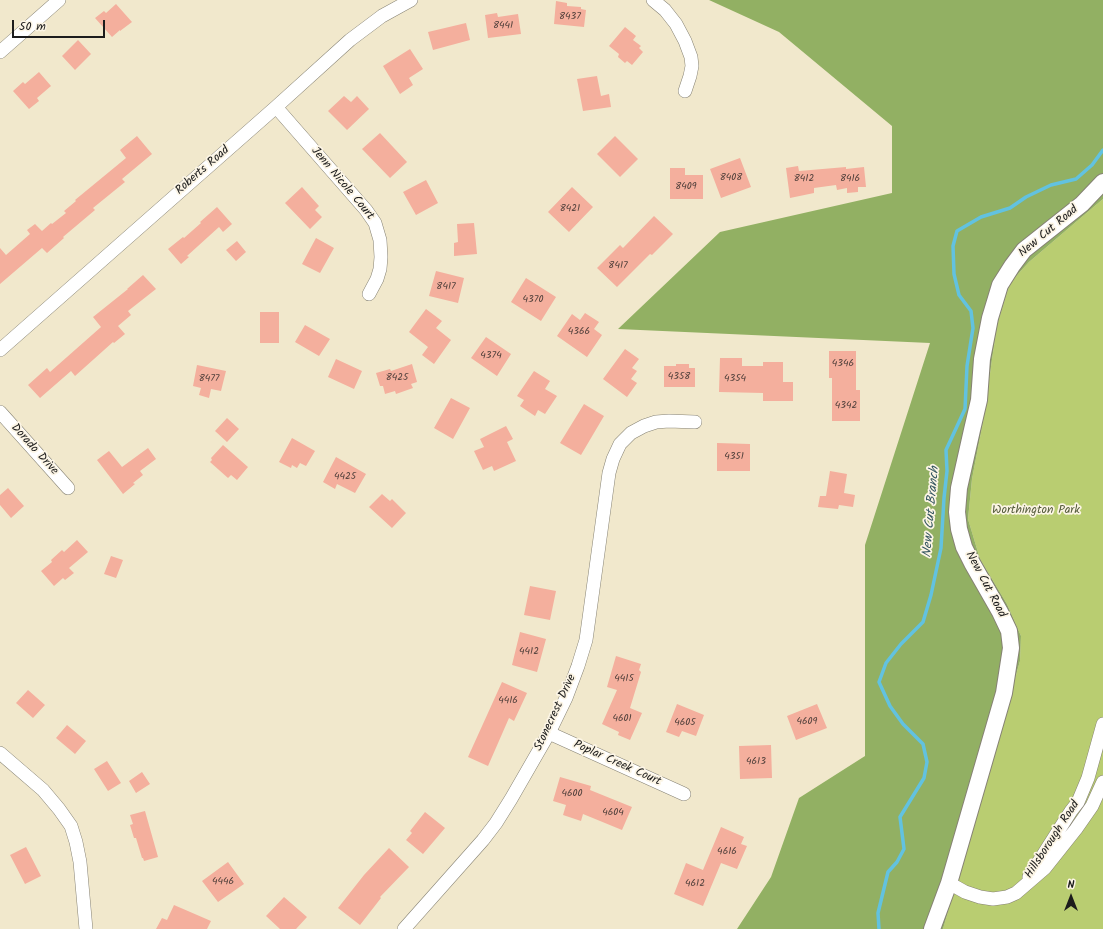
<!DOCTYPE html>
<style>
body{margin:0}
#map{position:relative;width:1103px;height:929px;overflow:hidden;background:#f1e8cc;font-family:Kalam,sans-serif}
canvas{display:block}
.north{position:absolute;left:1051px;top:877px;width:40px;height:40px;-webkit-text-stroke:3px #fcf5e5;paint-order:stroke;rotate:0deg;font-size:11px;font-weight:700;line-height:16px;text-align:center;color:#1c1c1c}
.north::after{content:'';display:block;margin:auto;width:14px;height:18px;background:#1c1c1c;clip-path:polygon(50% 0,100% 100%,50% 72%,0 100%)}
.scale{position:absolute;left:12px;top:20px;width:93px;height:18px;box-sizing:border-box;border:2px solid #1c1c1c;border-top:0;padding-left:5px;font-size:12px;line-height:14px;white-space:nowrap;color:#1c1c1c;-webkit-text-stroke:3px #fcf5e5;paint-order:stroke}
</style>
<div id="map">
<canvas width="1103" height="929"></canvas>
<div class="north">N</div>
<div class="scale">50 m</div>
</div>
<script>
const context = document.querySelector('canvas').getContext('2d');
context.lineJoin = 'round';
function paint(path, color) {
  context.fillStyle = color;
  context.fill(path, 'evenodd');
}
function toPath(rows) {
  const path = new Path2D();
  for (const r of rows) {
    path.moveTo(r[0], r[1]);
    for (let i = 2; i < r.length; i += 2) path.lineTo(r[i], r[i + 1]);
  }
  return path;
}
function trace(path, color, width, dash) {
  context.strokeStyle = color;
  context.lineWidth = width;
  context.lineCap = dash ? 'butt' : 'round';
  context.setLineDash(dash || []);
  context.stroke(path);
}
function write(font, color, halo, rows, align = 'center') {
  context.font = font + ' Kalam,sans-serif';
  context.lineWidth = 3.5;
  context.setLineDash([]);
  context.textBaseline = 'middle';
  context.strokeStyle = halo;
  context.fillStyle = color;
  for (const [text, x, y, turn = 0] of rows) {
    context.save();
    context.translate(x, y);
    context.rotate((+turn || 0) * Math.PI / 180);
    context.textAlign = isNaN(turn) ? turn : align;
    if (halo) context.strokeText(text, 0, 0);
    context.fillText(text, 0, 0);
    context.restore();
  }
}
paint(toPath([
 [1103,199,1103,929,943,929,1020,661,1021,636,1007,604,980,559,968,519,972,479,983,422,997,325,1010,283,1029,262]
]), '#b9cd71');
paint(toPath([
 [709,0,1103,0,1103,199,1029,262,1010,283,997,325,983,422,972,479,968,519,980,559,1007,604,1021,636,1020,661,943,929,737,929,771,877,799,798,865,756,865,545,930,343,618,329,720,232,892,193,892,126,779,32]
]), '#92b063');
trace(toPath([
 [879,929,878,913,888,872,897,862,904,849,900,817,924,778,927,762,923,744,903,724,890,706,879,682,886,663,901,644,923,622,931,595,941,548,944,498,947,471,946,450,965,409,967,366,973,328,971,311,959,295,954,274,953,246,957,231,981,217,1010,208,1026,197,1051,185,1076,179,1092,165,1103,150]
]), '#62c2e0', 3.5);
paint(toPath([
 [556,1,567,3,567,6,581,7,581,9,586,10,584,27,554,24],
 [116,4,132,22,120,31,120,30,112,37,95,18,104,11,106,13],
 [497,13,498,17,518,14,521,34,488,38,485,15],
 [466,23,470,40,433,50,428,32],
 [625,27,636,36,633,40,641,46,639,48,643,52,632,65,627,61,625,63,618,57,619,54,609,46],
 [78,40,91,54,75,70,62,56],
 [410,49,423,69,409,78,413,85,400,94,383,66],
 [39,72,51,86,37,98,39,101,29,109,13,91,23,82,25,84],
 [597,76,601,96,609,94,611,107,583,111,577,79],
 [344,96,351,102,357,96,369,109,347,130,328,111],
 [380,133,407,162,390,178,362,149],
 [137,136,152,154,122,179,125,182,93,208,95,210,63,237,64,238,47,253,42,248,0,284,0,248,6,255,30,234,27,230,35,224,42,231,51,223,52,224,66,213,64,211,76,201,75,200,126,158,120,150],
 [615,136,638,159,620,177,597,154],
 [740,158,751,187,721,198,710,169],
 [798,166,799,171,846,167,846,169,864,167,866,187,858,187,858,192,847,193,847,188,837,190,836,185,814,188,814,193,790,198,786,168],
 [670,168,685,168,685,175,703,175,703,199,670,199],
 [426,180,438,203,416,215,403,192],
 [302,187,319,206,315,210,322,217,310,229,285,203],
 [572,187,593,207,569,232,548,212],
 [217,207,232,224,223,232,219,227,187,256,189,257,181,264,168,249,183,237,184,238,201,223,200,222],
 [654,216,673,234,652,255,650,254,617,287,597,268,620,245,623,248],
 [474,223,477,254,454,256,454,243,458,242,457,224],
 [316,238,334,248,320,273,302,264],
 [237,241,246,252,236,261,226,250],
 [436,271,464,278,458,303,429,296],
 [143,275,156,289,128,311,131,315,118,326,125,334,114,343,113,342,75,376,71,371,40,398,28,385,47,368,50,372,101,327,93,317,128,289,127,289],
 [526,278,556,297,541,321,511,302],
 [426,309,442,321,436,328,451,340,434,364,422,355,428,347,409,332],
 [260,312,279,312,279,343,260,343],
 [585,313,599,322,594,329,602,335,587,357,557,336,572,314,580,320],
 [305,325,330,339,319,356,295,342],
 [486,337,511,354,497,376,471,358],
 [625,349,639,359,632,368,637,371,631,379,637,383,627,397,603,379],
 [829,351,856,351,856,390,860,390,860,421,832,421,832,378,829,378],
 [720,358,742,358,742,366,763,366,763,362,783,362,783,382,793,382,793,401,763,401,763,393,719,392],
 [336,359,362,371,354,389,328,377],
 [412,364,417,382,411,384,413,388,396,394,395,391,385,394,383,386,380,386,376,373,390,369,391,371],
 [676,364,689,364,689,368,695,368,695,387,664,387,664,366,676,366],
 [197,365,226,371,221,391,211,389,209,398,199,395,201,388,193,386],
 [534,371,550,381,545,389,557,396,545,414,538,410,535,416,520,406,524,400,517,396],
 [451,398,470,408,453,439,434,428],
 [584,404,604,416,581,455,560,443],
 [227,418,239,429,227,442,215,431],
 [506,426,513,439,507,442,516,461,494,471,492,466,483,470,474,451,484,447,480,439],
 [292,438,315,451,306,466,300,463,297,468,292,465,291,468,279,462],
 [717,443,750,444,750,471,717,471],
 [223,445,248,467,237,480,231,475,228,478,210,462,212,460,211,458],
 [148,448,156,459,140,471,143,475,133,483,135,484,123,494,97,460,109,451,122,467],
 [336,457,366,474,355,493,337,484,335,489,323,482],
 [830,471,847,474,844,493,855,495,853,507,839,505,838,509,818,507,820,496,826,496],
 [8,488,24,506,11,518,0,505,0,495],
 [382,494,390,501,392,499,406,513,392,528,369,507],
 [77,540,88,552,69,568,74,573,65,580,63,578,54,586,41,571,52,562,51,560,62,550,64,552],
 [111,556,123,560,116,578,104,574],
 [530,586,556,591,550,620,524,615],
 [520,632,546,639,537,672,512,665],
 [616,656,641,664,639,670,641,672,630,708,642,713,630,740,618,735,619,732,602,724,617,690,607,687],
 [502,682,527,693,514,721,509,718,488,766,468,757],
 [28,690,45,705,33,718,16,703],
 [677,704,704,715,696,736,682,731,679,737,666,732],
 [817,704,827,728,796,740,787,716],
 [67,725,86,741,75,754,56,738],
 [771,745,772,778,740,779,739,746],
 [107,761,121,783,108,791,94,769],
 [142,772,150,784,136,793,129,781],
 [560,777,591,786,590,790,632,807,622,830,583,814,581,821,563,815,566,805,553,801],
 [145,811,158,857,144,861,143,858,142,858,136,838,134,838,130,825,133,824,130,815],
 [425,812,445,828,423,854,406,840,412,833,410,831],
 [721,827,744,837,741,844,747,846,737,869,721,863,703,906,674,894,686,863,703,870],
 [26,847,41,876,25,884,10,855],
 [389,848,409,867,380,897,381,898,360,925,338,908,364,875],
 [228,862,244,884,218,902,202,881],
 [284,897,307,917,296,929,280,929,266,916],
 [174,905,211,921,207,929,156,929,162,918,167,920]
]), '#f4af9d');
const minor = toPath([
 [653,0,665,10,676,24,685,41,691,57,692,66,690,76,685,91],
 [0,52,59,0],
 [276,107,366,210,375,223,380,240,381,257,380,269,377,279,369,294],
 [0,350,276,107,350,40,382,16,411,0],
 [0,412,68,488],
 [549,733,684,794],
 [0,753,43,790,59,809,71,826,76,842,80,862,86,929],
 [1029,877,1071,811,1078,802,1088,778,1103,724],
 [949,883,965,892,980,897,993,899,1007,897,1016,893,1045,868,1076,829,1092,806,1103,782],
 [404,929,483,840,496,823,511,799,549,733,566,698,578,666,586,640,609,473,613,459,620,444,631,433,644,426,656,422,669,421,695,422]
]);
const tertiary = toPath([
 [932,929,949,883,1004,693,1011,648,1009,631,1000,612,972,563,964,547,959,529,957,512,959,488,972,430,979,400,982,359,990,318,1000,285,1012,266,1024,250,1082,204,1103,182]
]);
trace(minor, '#868274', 14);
trace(tertiary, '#868274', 18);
trace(minor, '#fff', 13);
trace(tertiary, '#fff', 16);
write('10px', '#52413c', null, [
 ["8437",570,17],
 ["8441",503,26],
 ["8408",731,178],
 ["8412",804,179],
 ["8416",850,179],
 ["8409",686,187],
 ["8421",570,209],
 ["8417",618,266],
 ["8417",446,287],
 ["4370",533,300],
 ["4366",579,332],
 ["4374",491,356],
 ["4346",843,364],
 ["4358",679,377],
 ["8425",397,378],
 ["8477",209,379],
 ["4354",735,379],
 ["4342",846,406],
 ["4351",734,457],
 ["4425",345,477],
 ["4412",529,652],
 ["4415",624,679],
 ["4416",508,701],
 ["4601",622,719],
 ["4609",807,722],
 ["4605",685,723],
 ["4613",756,762],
 ["4600",572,794],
 ["4604",613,813],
 ["4616",727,852],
 ["4446",223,882],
 ["4612",695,884]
]);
write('12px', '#1c1c1c', '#fcf5e5', [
 ["Roberts Road",203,171,-41],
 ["Jenn Nicole Court",342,184,50],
 ["New Cut Road",1049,232,-40],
 ["Dorado Drive",34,450,48],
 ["New Cut Road",985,585,62],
 ["Stonecrest Drive",556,713,-65],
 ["Poplar Creek Court",617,764,24],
 ["Hillsborough Road",1053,840,-57]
]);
write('12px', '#535a3a', '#fcf5e5', [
 ["Worthington Park",1036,511]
]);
write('italic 13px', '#345661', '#fcf5e5', [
 ["New Cut Branch",932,512,-85]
]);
</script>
